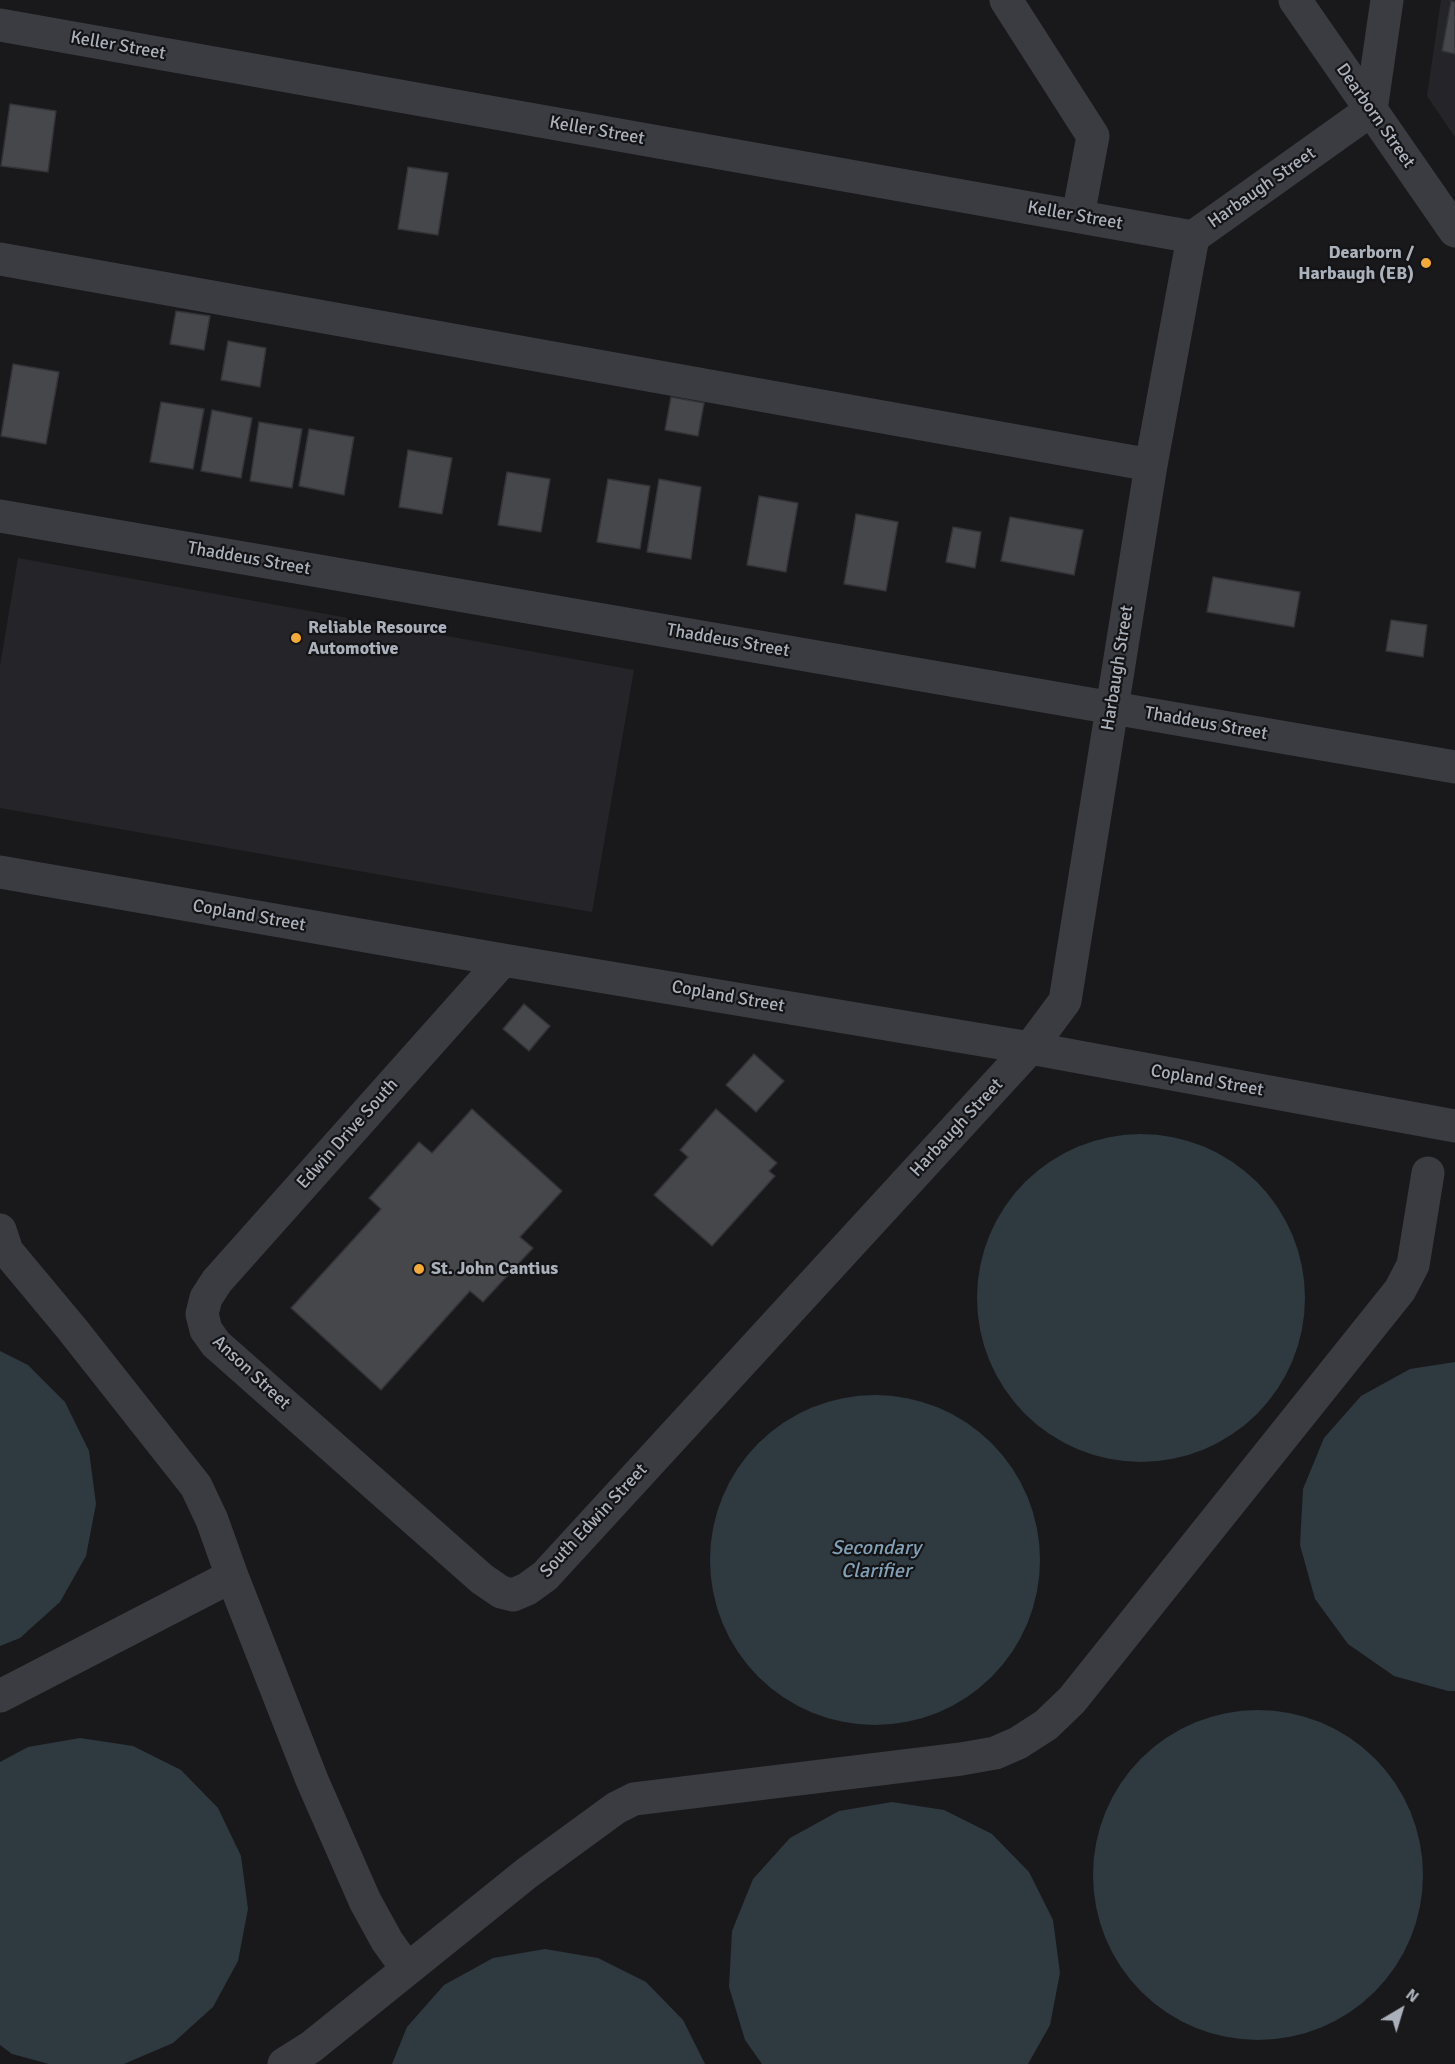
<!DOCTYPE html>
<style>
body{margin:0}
#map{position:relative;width:1455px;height:2064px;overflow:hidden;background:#19191b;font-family:Signika,sans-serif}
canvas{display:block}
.north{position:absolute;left:1371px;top:1980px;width:60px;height:60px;-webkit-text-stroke:4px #141417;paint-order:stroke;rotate:38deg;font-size:16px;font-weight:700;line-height:24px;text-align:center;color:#abb1bb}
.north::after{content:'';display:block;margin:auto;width:21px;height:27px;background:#abb1bb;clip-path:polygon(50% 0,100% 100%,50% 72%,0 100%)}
</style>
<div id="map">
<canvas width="1455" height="2064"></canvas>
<div class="north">N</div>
</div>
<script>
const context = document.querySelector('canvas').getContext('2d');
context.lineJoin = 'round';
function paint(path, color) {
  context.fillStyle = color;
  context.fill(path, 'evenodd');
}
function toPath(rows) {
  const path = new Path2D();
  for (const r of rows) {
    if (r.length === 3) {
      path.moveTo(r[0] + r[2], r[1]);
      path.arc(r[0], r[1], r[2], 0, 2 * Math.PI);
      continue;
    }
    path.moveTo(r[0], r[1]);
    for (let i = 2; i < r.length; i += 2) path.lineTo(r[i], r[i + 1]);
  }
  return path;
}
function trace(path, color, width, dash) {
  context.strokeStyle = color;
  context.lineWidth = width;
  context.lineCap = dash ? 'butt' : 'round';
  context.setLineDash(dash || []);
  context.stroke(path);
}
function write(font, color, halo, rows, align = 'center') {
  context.font = font + ' Signika,sans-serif';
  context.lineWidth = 4.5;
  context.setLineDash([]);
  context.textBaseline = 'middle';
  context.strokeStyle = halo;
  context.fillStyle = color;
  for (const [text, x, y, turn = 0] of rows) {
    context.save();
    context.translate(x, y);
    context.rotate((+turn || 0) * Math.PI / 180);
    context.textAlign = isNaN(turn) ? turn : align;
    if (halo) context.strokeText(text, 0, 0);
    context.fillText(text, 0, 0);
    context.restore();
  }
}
paint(toPath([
 [1441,0,1455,0,1455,137,1427,96],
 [18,558,634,670,592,912,0,808,0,666]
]), '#252529');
paint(toPath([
 [1141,1298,164],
 [0,1351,28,1365,65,1402,89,1451,96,1504,86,1556,60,1602,20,1638,0,1646],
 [1455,1362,1455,1691,1448,1691,1394,1676,1348,1644,1315,1599,1300,1545,1303,1489,1324,1438,1361,1396,1410,1369],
 [875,1560,165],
 [1258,1875,165],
 [80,1738,133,1746,181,1770,218,1808,241,1856,248,1909,238,1961,213,2007,173,2043,124,2064,49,2064,12,2054,0,2045,0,1762,28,1747],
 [892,1802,944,1810,992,1834,1029,1872,1053,1920,1060,1973,1050,2025,1028,2064,762,2064,745,2040,729,1987,732,1931,753,1879,790,1838,839,1811],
 [545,1949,598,1958,646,1982,683,2020,705,2064,392,2064,407,2027,444,1985,493,1958]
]), '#2f3940');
const building = toPath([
 [1451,1,1455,2,1455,54,1442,51,1451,1],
 [10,104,56,111,48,172,1,166,10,104],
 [408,167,448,173,438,235,398,229,408,167],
 [176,311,210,316,204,350,170,344,176,311],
 [228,341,266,348,260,387,221,380,228,341],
 [13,364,59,372,46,444,1,436,13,364],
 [671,397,704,403,698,436,665,430,671,397],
 [161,402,204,409,193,469,150,462,161,402],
 [212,410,252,418,241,478,201,471,212,410],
 [259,422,302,429,292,488,250,481,259,422],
 [309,429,354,437,344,495,299,486,309,429],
 [408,450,452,458,442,514,399,507,408,450],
 [507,472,550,479,541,532,498,525,507,472],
 [608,479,650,486,640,549,597,542,608,479],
 [659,479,701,487,691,559,647,552,659,479],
 [759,496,798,503,786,572,747,565,759,496],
 [856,514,898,522,886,591,844,584,856,514],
 [1010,517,1083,530,1074,575,1001,561,1010,517],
 [953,527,981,532,975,568,946,562,953,527],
 [1213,577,1300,592,1294,627,1207,612,1213,577],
 [1391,620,1427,625,1423,657,1386,651,1391,620],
 [524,1004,550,1026,529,1051,503,1029,524,1004],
 [754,1054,784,1081,756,1112,726,1085,754,1054],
 [472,1109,562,1191,520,1237,533,1248,483,1302,470,1291,381,1390,291,1308,381,1209,369,1198,419,1142,432,1153,472,1109],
 [716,1109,777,1163,769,1171,775,1176,712,1246,654,1195,688,1157,680,1150,716,1109]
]);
paint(building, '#45474b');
trace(building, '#333338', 1.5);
trace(toPath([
 [1006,0,1093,136,1078,216],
 [1295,0,1455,231],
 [0,25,1193,237],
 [0,259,1151,465],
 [0,516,1455,767],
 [0,872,503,960,1030,1048,1455,1126],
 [503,960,217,1281,206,1298,202,1314,206,1330,216,1344,482,1579,501,1592,513,1595,527,1589,545,1576,1030,1048,1065,1001,1151,465,1193,237,1371,110,1387,0],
 [0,1230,7,1251,72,1329,196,1486,212,1520,232,1576],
 [0,1696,232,1576,312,1780,365,1901,387,1941,407,1969],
 [284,2064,311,2047,527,1873,616,1808,634,1799,961,1759,995,1753,1018,1743,1046,1725,1072,1700,1400,1290,1413,1265,1428,1173]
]), '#3a3c41', 33);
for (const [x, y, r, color] of [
 [1426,263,6,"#f4aa38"],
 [296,638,6,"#f4aa38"],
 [419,1269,6,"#f4aa38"]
]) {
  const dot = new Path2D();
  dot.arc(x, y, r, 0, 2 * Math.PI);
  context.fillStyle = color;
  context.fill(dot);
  trace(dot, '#141417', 2);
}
write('18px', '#abb1bb', '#141417', [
 ["Keller Street",118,46,10],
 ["Dearborn Street",1375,116,55],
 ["Keller Street",597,131,10],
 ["Harbaugh Street",1262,188,-35],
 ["Keller Street",1075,216,10],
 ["Thaddeus Street",249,559,10],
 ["Thaddeus Street",728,641,10],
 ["Harbaugh Street",1118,668,-81],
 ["Thaddeus Street",1206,724,10],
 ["Copland Street",249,916,10],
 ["Copland Street",728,997,10],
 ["Copland Street",1207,1081,10],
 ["Harbaugh Street",957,1128,-47],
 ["Edwin Drive South",348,1134,-48],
 ["Anson Street",251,1373,43],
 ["South Edwin Street",594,1521,-47]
]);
write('bold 18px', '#abb1bb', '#141417', [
 ["Dearborn /",1414,253,"right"],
 ["Harbaugh (EB)",1414,274,"right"],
 ["Reliable Resource",308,628],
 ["Automotive",308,649],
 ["St. John Cantius",431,1269]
], 'left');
write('italic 20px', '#83a1b6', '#141417', [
 ["Secondary",876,1549],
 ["Clarifier",876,1572]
]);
</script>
